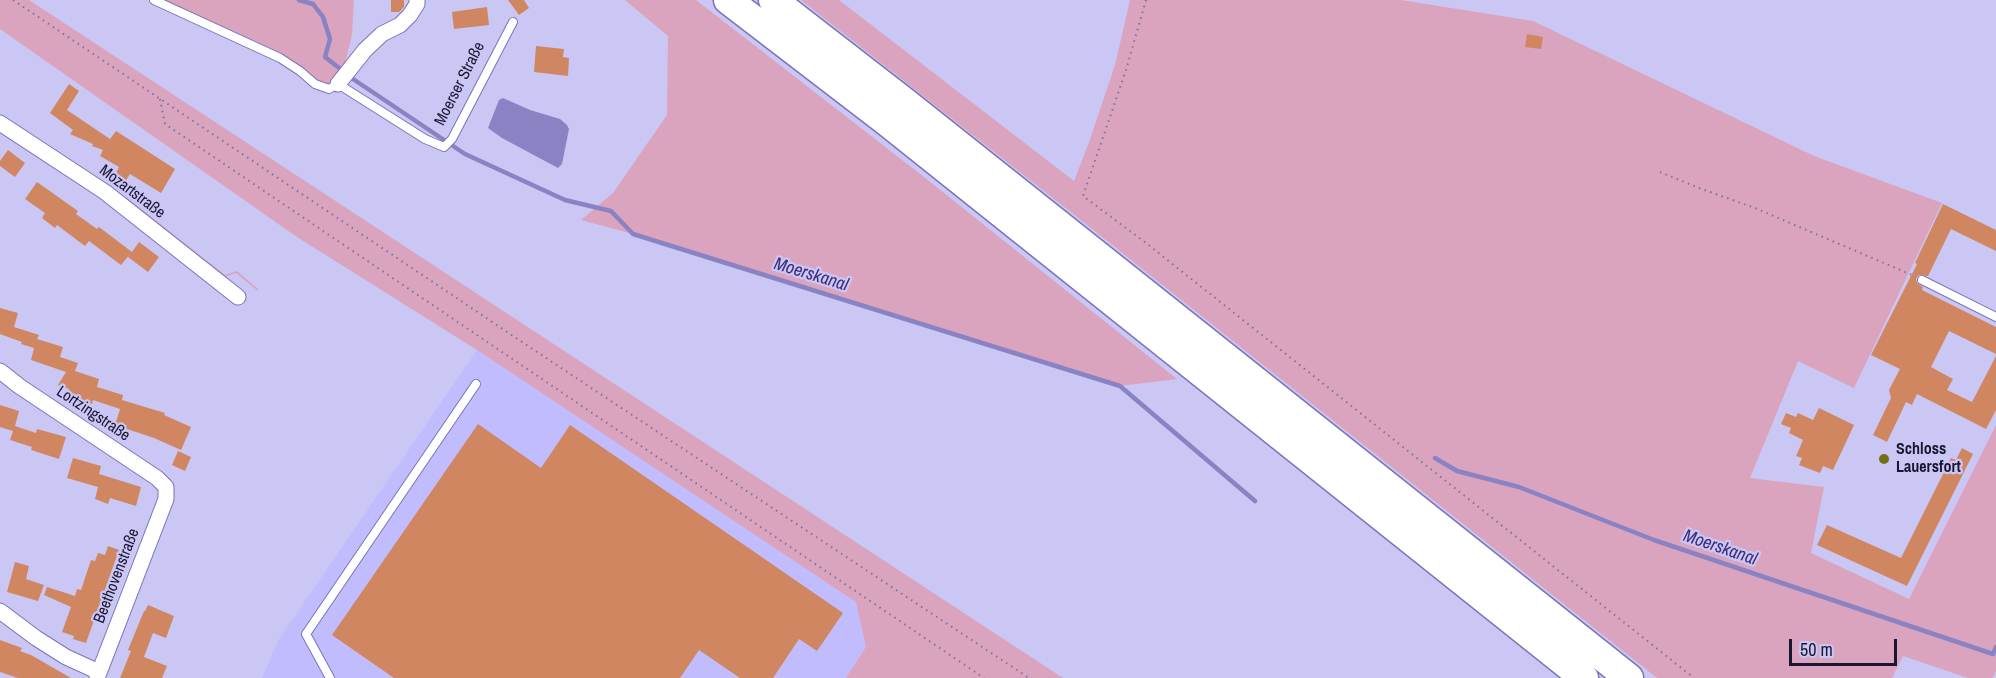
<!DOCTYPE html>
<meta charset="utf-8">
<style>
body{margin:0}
#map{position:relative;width:1996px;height:678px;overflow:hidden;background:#cac7f5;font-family:"Archivo Narrow",sans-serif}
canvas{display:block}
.scale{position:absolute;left:1789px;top:639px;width:108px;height:27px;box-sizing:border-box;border:3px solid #1a1631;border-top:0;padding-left:8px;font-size:18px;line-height:21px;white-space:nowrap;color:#1a1631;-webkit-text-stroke:4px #cac7f5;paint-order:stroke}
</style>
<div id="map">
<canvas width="1996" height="678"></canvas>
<div class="scale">50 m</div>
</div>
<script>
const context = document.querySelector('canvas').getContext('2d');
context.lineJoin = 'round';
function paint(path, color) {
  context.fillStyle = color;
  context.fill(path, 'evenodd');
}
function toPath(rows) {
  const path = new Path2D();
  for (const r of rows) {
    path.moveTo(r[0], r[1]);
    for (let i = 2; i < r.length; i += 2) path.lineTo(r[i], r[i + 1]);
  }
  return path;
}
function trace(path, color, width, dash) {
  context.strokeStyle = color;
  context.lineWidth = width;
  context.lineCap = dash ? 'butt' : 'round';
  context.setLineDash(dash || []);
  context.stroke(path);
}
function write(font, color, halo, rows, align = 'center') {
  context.font = font + ' "Archivo Narrow",sans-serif';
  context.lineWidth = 4.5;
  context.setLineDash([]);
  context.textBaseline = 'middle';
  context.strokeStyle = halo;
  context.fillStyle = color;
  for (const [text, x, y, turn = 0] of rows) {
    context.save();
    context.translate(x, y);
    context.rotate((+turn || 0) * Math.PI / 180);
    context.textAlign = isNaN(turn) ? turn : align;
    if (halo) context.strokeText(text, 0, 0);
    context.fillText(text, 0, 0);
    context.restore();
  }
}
paint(toPath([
 [477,350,856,602,866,647,846,678,262,678,279,639]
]), '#c0bcfd');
paint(toPath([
 [0,0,29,0,1063,678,846,678,866,647,856,602,477,350,297,237,0,29],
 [155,0,354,0,352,35,343,71,329,88,301,72],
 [625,0,696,0,924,177,1177,379,1120,386,633,234,581,220,613,193,667,115,668,36],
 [801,0,839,0,1074,181,1088,145,1115,65,1130,0,1401,0,1533,21,1814,156,1942,203,1854,388,1798,361,1750,478,1824,487,1811,553,1909,599,1996,425,1996,671,1993,678,1968,678,1903,656,1892,678,1657,678,1072,213],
 [126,197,225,275,237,271,258,289,258,291,236,273,224,277,124,199]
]), '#daa3be');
paint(toPath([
 [503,98,530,110,560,119,567,125,569,129,562,164,558,168,502,138,488,128,499,100]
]), '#8983c3');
trace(toPath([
 [299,0,313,4,323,17,330,39,325,57,343,71],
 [353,79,465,154,565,200,611,211,633,234,1120,386,1255,501],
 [1435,458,1457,471,1519,487,1654,540,1993,654,1996,647]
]), '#8983c3', 4.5);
paint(toPath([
 [391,0,404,0,404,7,399,12,391,12],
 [508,0,524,0,529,8,519,15],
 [487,7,489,25,454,29,452,12],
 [1527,34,1543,37,1541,49,1525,47],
 [536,46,564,49,563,57,569,58,568,76,534,72],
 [69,84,79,91,67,110,110,139,116,131,175,169,161,193,130,174,125,182,115,175,119,167,100,156,103,150,92,146,93,144,70,134,73,130,50,113],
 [8,150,25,163,15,177,0,166,0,161],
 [37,182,78,211,76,214,97,229,99,227,132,252,139,242,159,257,148,272,128,257,130,254,121,265,89,241,85,246,57,225,55,228,42,218,45,213,25,199],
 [1943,204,1996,230,1996,251,1951,229,1928,276,1919,275,1916,278,1917,283,1923,287,1922,290,1996,327,1996,354,1949,331,1931,367,1953,379,1947,390,1972,402,1996,356,1996,410,1986,429,1917,394,1912,405,1906,402,1887,442,1873,435,1891,398,1889,390,1900,369,1871,355,1917,264,1915,263],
 [0,308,18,313,14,327,39,335,37,339,63,347,60,357,78,363,75,371,99,379,97,387,123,395,122,400,165,413,164,415,191,427,181,450,154,438,115,425,120,409,93,400,92,404,66,396,69,389,58,385,66,372,31,360,34,348,21,344,22,342,0,334],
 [0,405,19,411,15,426,36,433,37,429,66,437,59,459,31,450,32,447,10,440,13,431,0,427],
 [1819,408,1854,425,1833,470,1823,466,1820,473,1799,465,1802,458,1796,456,1803,440,1789,433,1791,428,1781,424,1786,413,1796,417,1798,413,1813,420],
 [478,424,541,468,570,425,843,613,817,651,799,639,773,678,740,678,699,650,680,678,394,678,332,635],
 [1962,448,1973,454,1907,586,1817,545,1827,525,1901,558,1951,458,1956,460],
 [178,451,191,457,185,471,172,465],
 [73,458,101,466,99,474,141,487,136,506,110,498,108,504,95,499,98,487,67,478],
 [108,546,119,550,86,643,73,639,74,636,62,632,71,607,44,595,47,587,75,596,77,589,81,590,91,560,95,561,98,553,105,555],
 [15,562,29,566,26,579,44,585,38,601,7,592],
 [148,605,174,616,166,638,153,633,144,657,167,666,162,678,120,678,131,651,128,650,144,611,145,611],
 [0,640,22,648,20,651,31,655,71,678,18,678,0,672]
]), '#d08661');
const service = toPath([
 [154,0,280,58,300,71,315,84,329,89,338,84,425,139,444,147,452,139,513,22],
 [1922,280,1996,317],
 [330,678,306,634,476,384]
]);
const minor = toPath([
 [338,84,365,50,382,34,400,25,410,15,417,4,417,0],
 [0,123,105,192,238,297],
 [0,371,19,386,157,478,166,487,166,499,97,678],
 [0,611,36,638,66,657,99,672]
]);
const motorway = toPath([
 [728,0,887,122,1584,678],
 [773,0,906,103,1629,678]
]);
trace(service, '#7b73b8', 10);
trace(minor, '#7b73b8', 17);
trace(motorway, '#7b73b8', 31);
trace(toPath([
 [13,0,531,348,1029,678],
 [1146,0,1126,70,1083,196,1146,243,1694,678],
 [160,99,165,124,984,678],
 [1660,172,1699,188,1755,208,1912,275]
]), '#78759a', 2, [1.5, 4.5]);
trace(service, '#fff', 8);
trace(minor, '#fff', 15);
trace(motorway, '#fff', 28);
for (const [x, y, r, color] of [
 [1884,459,6,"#737012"]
]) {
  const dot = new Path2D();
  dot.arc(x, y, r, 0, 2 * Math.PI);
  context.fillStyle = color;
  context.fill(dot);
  trace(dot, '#cac7f5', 2);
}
write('16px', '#1a1631', '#cac7f5', [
 ["Moerser Straße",460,84,-63],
 ["Mozartstraße",132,192,37],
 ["Lortzingstraße",93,414,34],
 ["Beethovenstraße",117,576,-69]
]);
write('bold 16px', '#1a1631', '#cac7f5', [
 ["Schloss",1896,450],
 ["Lauersfort",1896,468]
], 'left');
write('italic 18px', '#3c2c79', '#cac7f5', [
 ["Moerskanal",811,275,17],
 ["Moerskanal",1720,548,19]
]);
</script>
